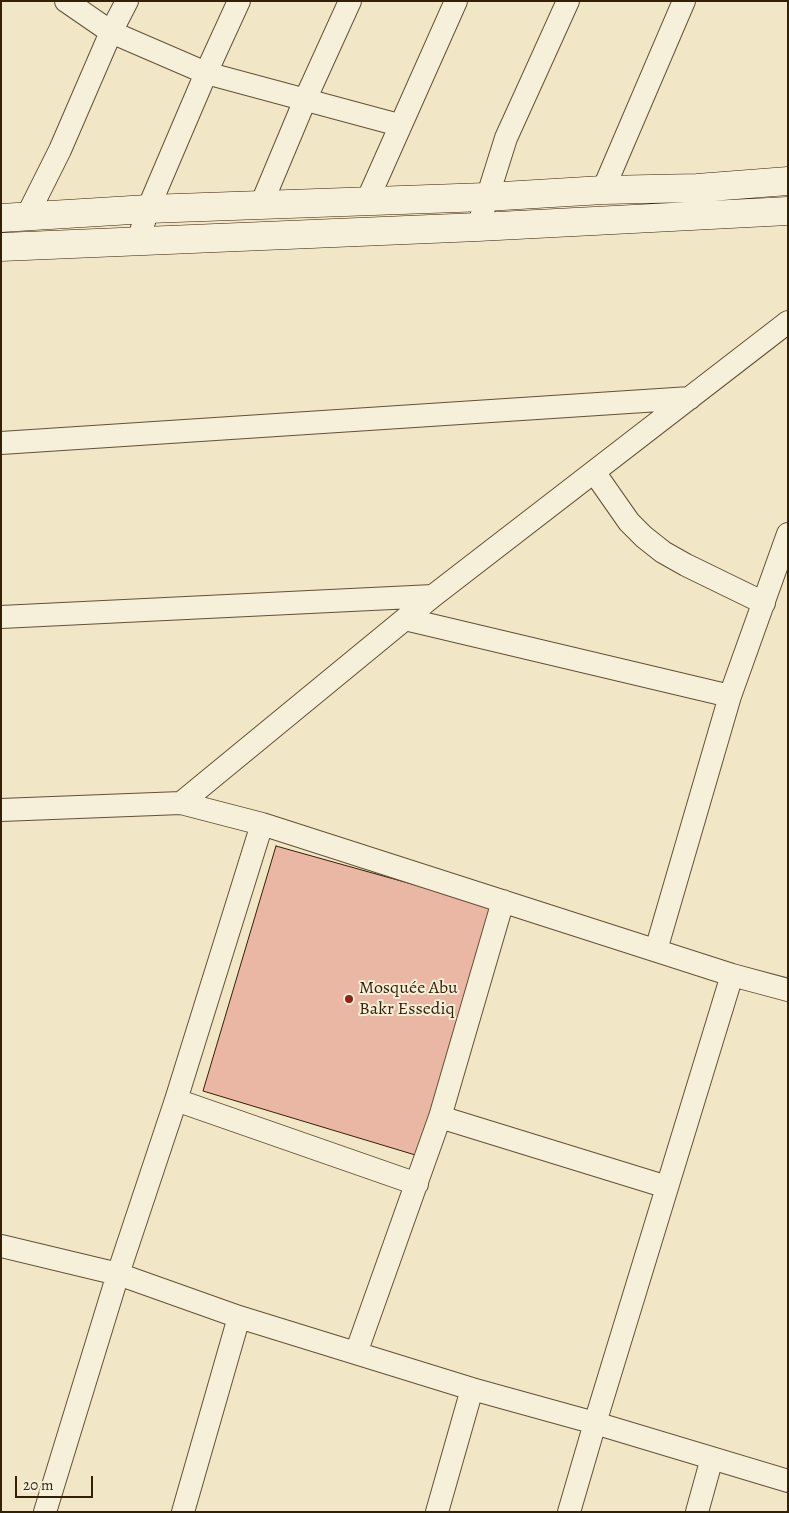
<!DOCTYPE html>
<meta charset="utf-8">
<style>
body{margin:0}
#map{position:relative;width:789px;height:1513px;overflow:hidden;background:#f1e6c5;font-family:Alegreya,serif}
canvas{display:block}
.frame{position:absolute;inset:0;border:2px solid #341f07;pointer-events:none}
.scale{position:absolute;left:15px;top:1476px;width:78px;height:22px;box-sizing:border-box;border:2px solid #341f07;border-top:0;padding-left:6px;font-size:15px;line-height:18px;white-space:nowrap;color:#341f07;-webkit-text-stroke:4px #f6efd9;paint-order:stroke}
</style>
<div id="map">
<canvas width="789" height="1513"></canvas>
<div class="frame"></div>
<div class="scale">20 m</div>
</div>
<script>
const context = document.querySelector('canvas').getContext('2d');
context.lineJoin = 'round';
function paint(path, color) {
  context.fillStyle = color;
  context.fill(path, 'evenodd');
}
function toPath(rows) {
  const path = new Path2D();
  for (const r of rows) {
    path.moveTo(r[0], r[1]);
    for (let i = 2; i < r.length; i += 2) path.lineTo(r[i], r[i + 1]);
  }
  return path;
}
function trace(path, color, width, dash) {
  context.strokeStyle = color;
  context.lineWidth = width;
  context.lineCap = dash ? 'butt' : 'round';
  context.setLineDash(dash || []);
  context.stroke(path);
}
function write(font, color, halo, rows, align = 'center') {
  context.font = font + ' Alegreya,serif';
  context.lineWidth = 4;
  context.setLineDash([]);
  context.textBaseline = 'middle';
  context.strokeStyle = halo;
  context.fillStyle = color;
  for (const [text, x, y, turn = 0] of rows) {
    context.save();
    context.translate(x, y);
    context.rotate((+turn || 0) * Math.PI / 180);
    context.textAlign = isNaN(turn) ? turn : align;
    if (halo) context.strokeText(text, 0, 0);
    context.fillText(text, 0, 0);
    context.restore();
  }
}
const building = toPath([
 [276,846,494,907,422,1157,203,1091,276,846]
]);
paint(building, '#e9b7a3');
trace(building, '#341f07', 1);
const minor = toPath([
 [66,1,111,32,206,73,399,125],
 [603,190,684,1],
 [367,201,456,1],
 [261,205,305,100,350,1],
 [27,216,60,150,111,32,127,1],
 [478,227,506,138,568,1],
 [138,241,148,209,206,73,239,1],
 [1,443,690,398],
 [594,472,629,522,644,537,663,552,686,565,764,603],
 [1,617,433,596],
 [405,619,730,696],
 [181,803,433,596,788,322],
 [1,810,181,803,262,824,732,975,788,990],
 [656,950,730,696,788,534],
 [176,1100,417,1184],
 [440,1117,667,1187],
 [1,1246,118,1274,239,1317,472,1389,595,1423,788,1481],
 [356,1353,440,1117,503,901],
 [45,1512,118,1274,176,1100,262,824],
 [183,1512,239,1317],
 [437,1512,472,1389],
 [569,1512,595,1423,732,975],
 [697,1512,712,1458]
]);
const secondary = toPath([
 [1,218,148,209,486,197,603,190,697,188,788,181],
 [1,247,478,227,788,211]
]);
trace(minor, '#635136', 24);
trace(secondary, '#341f07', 29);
trace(minor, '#f6efd9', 22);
trace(secondary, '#f6efd9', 28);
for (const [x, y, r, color] of [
 [349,999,5,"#8f2418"]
]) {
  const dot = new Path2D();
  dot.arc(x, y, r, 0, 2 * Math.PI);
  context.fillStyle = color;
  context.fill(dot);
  trace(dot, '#f6efd9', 2);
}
write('18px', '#341f07', '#f6efd9', [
 ["Mosquée Abu",359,989],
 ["Bakr Essediq",359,1010]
], 'left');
</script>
